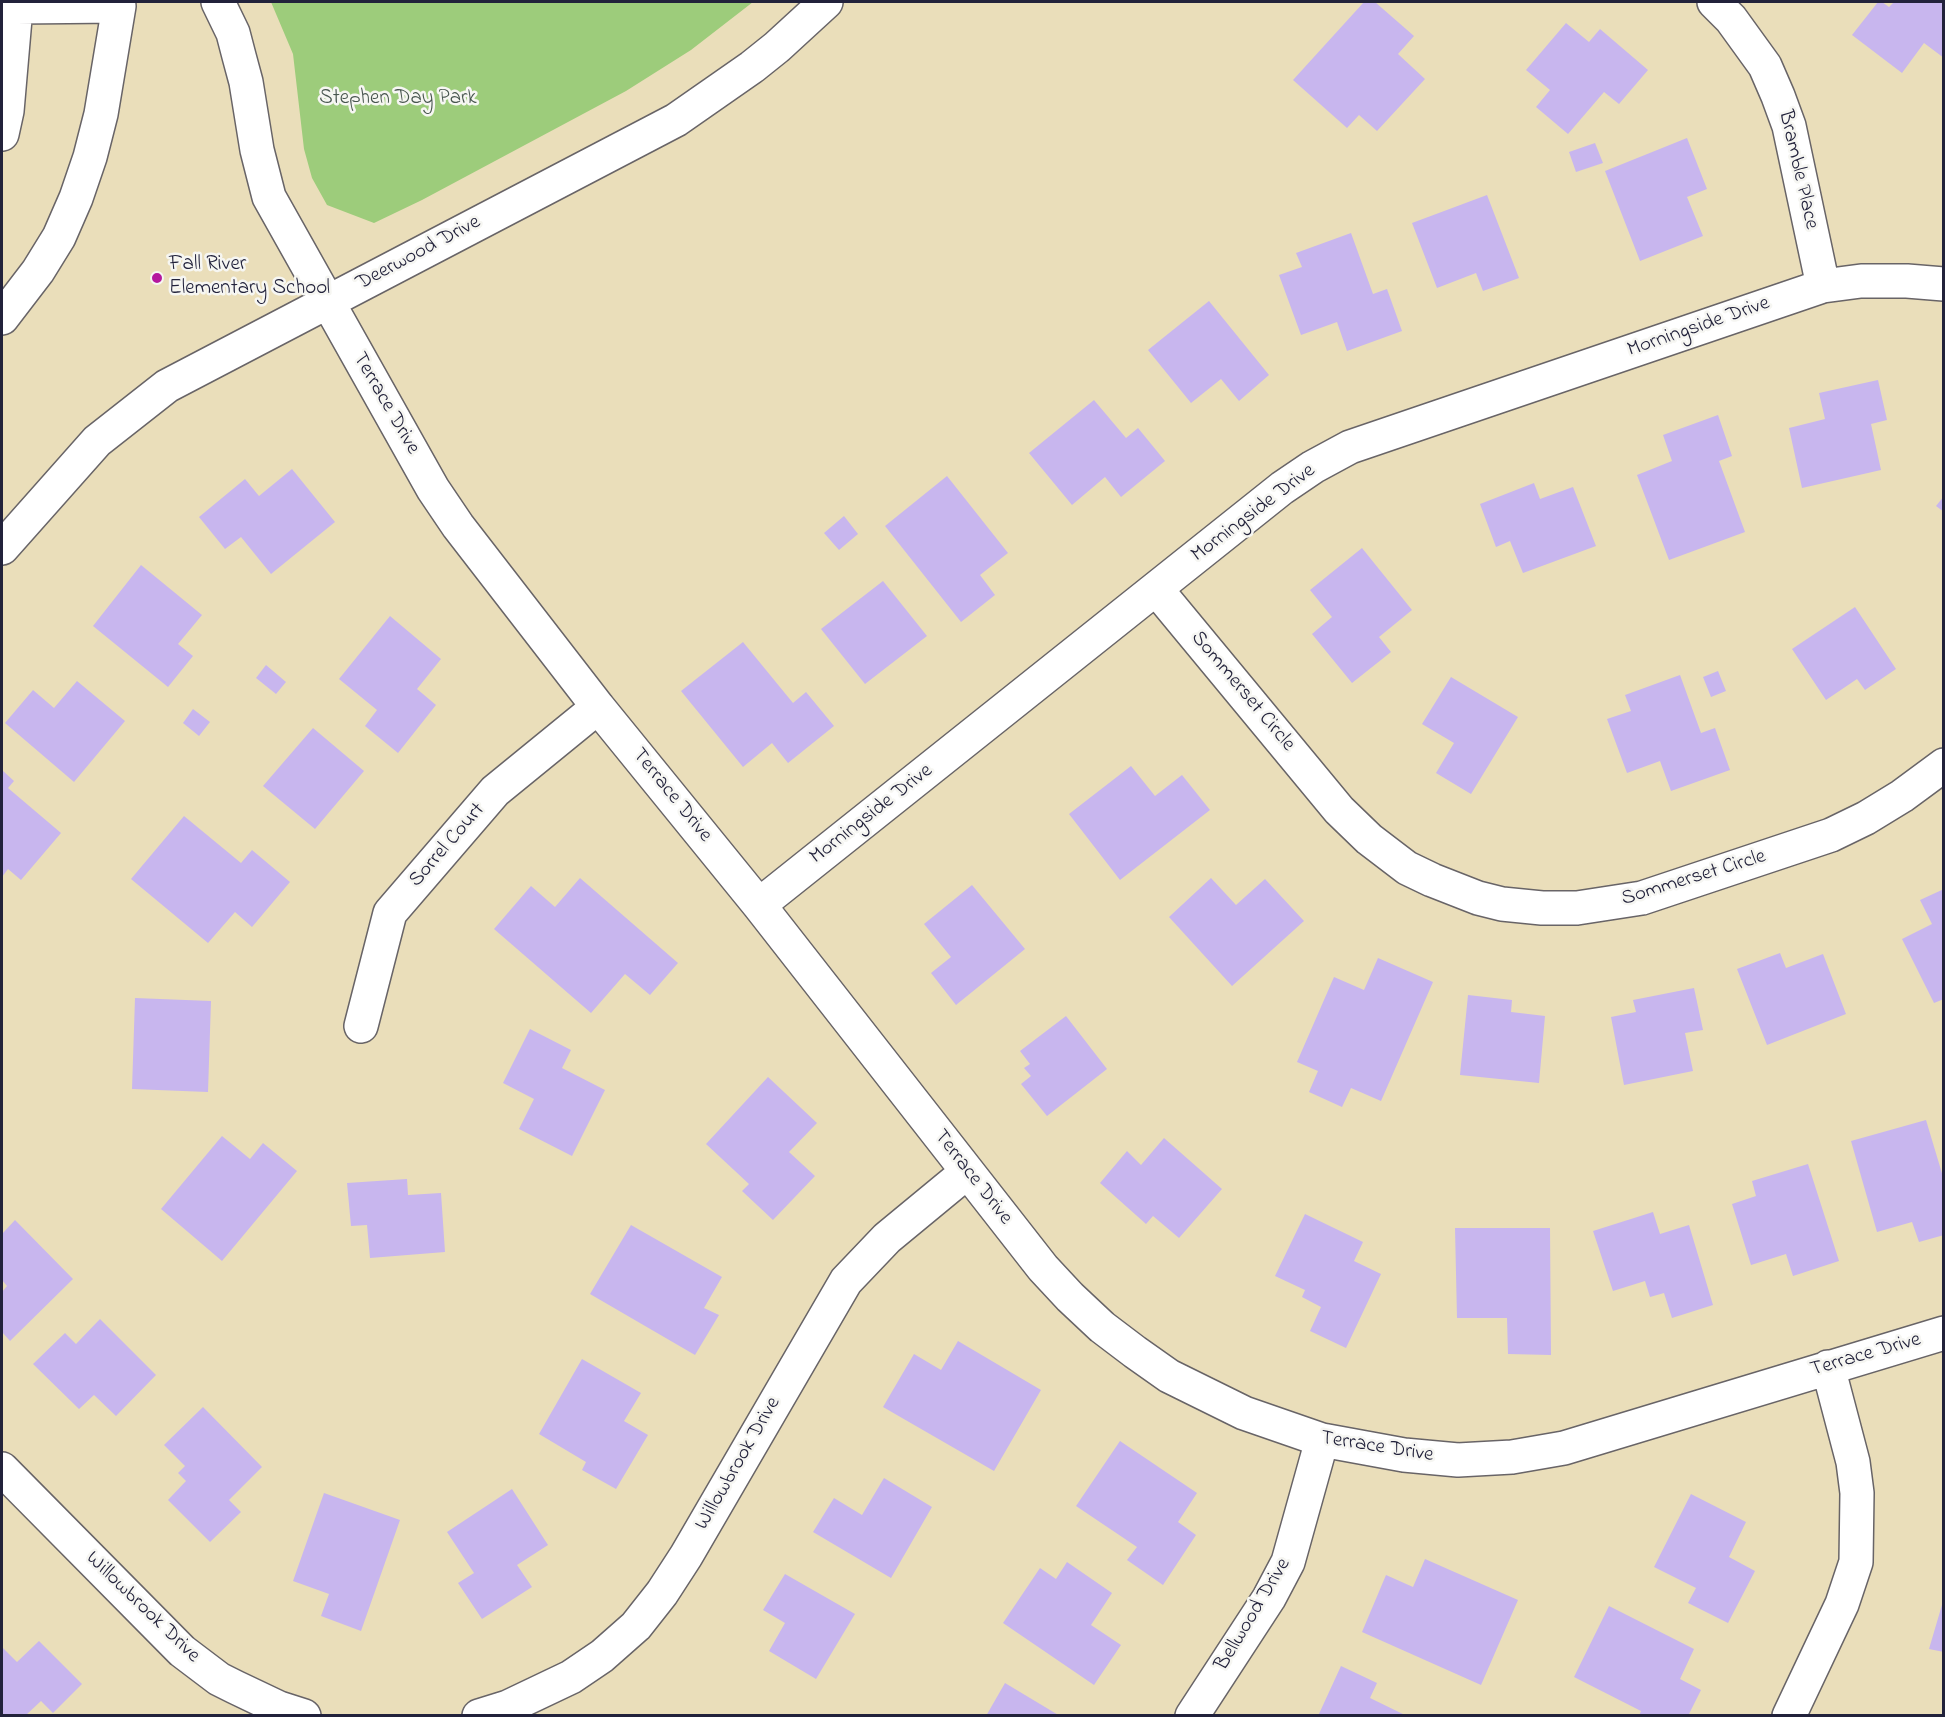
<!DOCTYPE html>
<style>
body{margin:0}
#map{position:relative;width:1945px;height:1717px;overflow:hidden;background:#eadeba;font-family:"Indie Flower",sans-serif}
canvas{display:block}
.frame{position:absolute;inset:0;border:3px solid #22223b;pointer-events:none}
</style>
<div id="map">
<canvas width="1945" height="1717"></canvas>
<div class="frame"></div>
</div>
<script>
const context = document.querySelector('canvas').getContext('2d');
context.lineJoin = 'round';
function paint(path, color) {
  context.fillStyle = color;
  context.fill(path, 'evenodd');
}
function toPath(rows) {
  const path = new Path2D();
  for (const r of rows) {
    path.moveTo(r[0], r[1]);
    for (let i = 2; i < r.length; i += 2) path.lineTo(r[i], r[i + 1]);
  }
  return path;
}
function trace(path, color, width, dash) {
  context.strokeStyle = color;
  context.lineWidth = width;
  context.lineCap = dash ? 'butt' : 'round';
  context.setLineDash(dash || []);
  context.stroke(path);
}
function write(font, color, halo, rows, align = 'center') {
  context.font = font + ' "Indie Flower",sans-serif';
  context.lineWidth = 5;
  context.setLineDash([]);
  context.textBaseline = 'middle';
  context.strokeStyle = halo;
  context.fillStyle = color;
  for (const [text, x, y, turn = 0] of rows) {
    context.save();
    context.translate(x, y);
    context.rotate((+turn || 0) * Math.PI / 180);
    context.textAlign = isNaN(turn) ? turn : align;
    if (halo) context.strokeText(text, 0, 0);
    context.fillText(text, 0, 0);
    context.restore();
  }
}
paint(toPath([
 [271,2,753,2,691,50,626,91,422,200,374,223,327,205,312,178,304,149,293,54]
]), '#9dcc7b');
paint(toPath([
 [1364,2,1375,2,1414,36,1398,54,1425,79,1377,131,1359,115,1347,128,1293,80],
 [1878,2,1882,2,1889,7,1894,2,1944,2,1944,58,1924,43,1902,73,1852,35],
 [1566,23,1589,42,1600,29,1648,70,1619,104,1604,92,1568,134,1536,107,1550,90,1526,70],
 [1687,138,1707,189,1687,197,1703,236,1640,261,1605,171],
 [1595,143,1603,163,1576,172,1569,152],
 [1487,195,1519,278,1483,291,1476,273,1437,288,1412,223],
 [1351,233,1373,294,1387,289,1402,331,1347,351,1337,322,1301,335,1279,275,1302,267,1296,253],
 [1209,301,1269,375,1239,401,1221,379,1191,403,1148,350],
 [1878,380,1887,420,1871,424,1881,470,1802,488,1789,428,1825,419,1819,393],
 [1094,400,1126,438,1138,428,1165,461,1121,497,1105,477,1072,505,1029,453],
 [1718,415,1732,456,1719,461,1745,532,1669,560,1637,475,1672,461,1663,435],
 [292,469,335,522,271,574,241,537,225,549,199,517,245,479,259,496],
 [947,476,1008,553,980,575,995,595,961,622,885,526],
 [1534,483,1540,499,1573,487,1596,546,1523,573,1510,541,1496,547,1480,504],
 [1944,496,1944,512,1936,506],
 [844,516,858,534,839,550,824,533],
 [1362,548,1412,610,1379,637,1391,652,1352,683,1312,634,1332,617,1310,590],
 [141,565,202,615,178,644,193,656,168,687,93,626],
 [883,581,927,636,865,684,821,629],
 [1855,607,1896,669,1865,690,1857,679,1826,700,1792,649],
 [390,616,441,659,417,689,436,705,398,753,365,726,377,710,339,679],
 [743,642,793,703,806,692,834,726,788,763,772,743,743,767,681,691],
 [266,665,286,682,276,694,256,678],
 [1718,671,1726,691,1711,697,1703,677],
 [1680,675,1701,733,1715,728,1730,770,1671,791,1660,761,1627,773,1607,719,1631,711,1625,695],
 [1451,677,1518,717,1471,794,1436,773,1454,743,1422,724],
 [77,681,125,721,74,782,5,723,33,690,54,708],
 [193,709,210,722,199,736,183,723],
 [313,728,364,771,315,829,263,786],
 [1131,766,1155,796,1182,775,1210,810,1120,880,1069,814],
 [2,770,14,781,8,788,61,833,21,880,8,869,2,877],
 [184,816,241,863,252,850,290,882,252,927,235,912,208,943,131,879],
 [580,878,678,963,650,995,625,974,591,1013,494,929,531,886,555,907],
 [1211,878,1236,905,1265,879,1304,921,1232,986,1169,917],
 [972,885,1025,949,956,1005,931,973,951,957,924,924],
 [1944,889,1944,999,1934,1003,1902,939,1932,924,1920,900],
 [1780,953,1786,968,1823,954,1846,1014,1767,1045,1737,969],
 [1378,958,1433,982,1381,1101,1351,1088,1342,1107,1309,1092,1318,1071,1297,1062,1334,977,1364,990],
 [1694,988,1703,1030,1685,1033,1693,1071,1624,1085,1611,1017,1636,1012,1633,1000],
 [1468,995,1512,1000,1511,1012,1545,1016,1539,1083,1460,1075],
 [135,998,211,1001,208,1092,132,1089],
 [1066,1016,1107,1069,1047,1116,1021,1084,1031,1076,1024,1068,1030,1064,1020,1051],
 [530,1029,571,1050,562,1068,605,1090,572,1156,519,1129,534,1099,503,1083],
 [768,1077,817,1123,789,1152,815,1176,773,1220,742,1191,749,1184,706,1144],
 [1926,1120,1944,1180,1944,1235,1919,1242,1912,1222,1877,1232,1851,1141],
 [222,1136,250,1159,263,1143,297,1171,222,1261,161,1209],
 [1164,1138,1222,1189,1179,1238,1153,1216,1146,1224,1100,1183,1127,1151,1141,1165],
 [1808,1164,1839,1261,1793,1276,1786,1254,1751,1265,1732,1204,1756,1196,1752,1181],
 [407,1179,408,1195,441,1193,445,1252,370,1258,367,1225,351,1226,347,1183],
 [1653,1212,1660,1234,1689,1225,1713,1305,1672,1318,1664,1293,1650,1297,1645,1281,1613,1291,1593,1231],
 [1305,1214,1363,1242,1354,1261,1381,1274,1346,1348,1310,1331,1321,1307,1302,1297,1305,1290,1275,1276],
 [15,1220,73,1279,10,1341,2,1332,2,1292,7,1286,2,1280,2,1234],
 [631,1225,722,1277,704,1308,719,1315,695,1355,590,1294],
 [1455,1228,1550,1228,1551,1355,1508,1354,1507,1318,1457,1318],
 [100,1319,156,1375,116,1416,94,1395,79,1409,33,1364,65,1333,76,1344],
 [958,1341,1041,1390,994,1471,883,1407,914,1354,941,1370],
 [582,1359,641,1393,624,1421,648,1435,616,1489,582,1470,586,1462,539,1434],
 [203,1407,262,1467,229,1500,241,1512,210,1542,168,1500,186,1481,178,1473,185,1466,164,1445],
 [1120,1441,1197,1493,1178,1522,1196,1535,1163,1585,1127,1560,1137,1547,1076,1506],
 [884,1478,932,1507,891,1578,813,1532,834,1498,862,1515],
 [512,1489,548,1545,517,1565,532,1587,482,1619,458,1583,474,1573,447,1532],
 [324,1493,400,1520,361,1631,321,1616,329,1594,293,1581],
 [1691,1494,1746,1522,1729,1557,1755,1571,1728,1623,1688,1603,1696,1588,1654,1567],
 [1425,1559,1518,1600,1481,1685,1362,1632,1386,1575,1413,1587],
 [1067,1562,1112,1593,1091,1625,1121,1645,1094,1685,1003,1623,1040,1568,1056,1579],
 [785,1574,855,1614,816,1679,769,1651,785,1623,763,1610],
 [1944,1598,1944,1652,1929,1649],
 [1609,1606,1694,1649,1680,1679,1701,1690,1688,1716,1639,1716,1641,1711,1574,1677],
 [39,1641,82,1684,53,1713,41,1701,25,1716,2,1716,2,1647,17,1662],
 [1341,1666,1377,1683,1370,1698,1407,1716,1318,1716],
 [1005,1683,1060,1716,986,1716]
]), '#c8b6ee');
const minor = toPath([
 [218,2,233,33,239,56,246,82,257,150,269,197,433,489,458,526,598,707,759,905,1043,1268,1070,1297,1102,1327,1135,1352,1169,1376,1244,1413,1322,1440,1404,1455,1458,1460,1512,1457,1564,1448,1944,1333],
 [1714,2,1731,19,1765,66,1778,96,1789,126,1823,286],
 [2,134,7,111,16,7,119,6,101,114,90,157,76,198,59,237,38,271,2,318],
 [2,548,97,441,167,386,676,120,752,67,777,47,826,2],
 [1157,590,1339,810,1369,839,1407,868,1432,880,1478,898,1502,904,1542,908,1577,908,1642,898,1831,835,1866,818,1902,796,1944,765],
 [759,905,1282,488,1313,467,1350,447,1823,286,1861,281,1907,281,1944,284],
 [361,1026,390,913,495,791,598,707],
 [2,1469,182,1651,219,1679,235,1687,279,1708,304,1716],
 [479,1716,508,1707,571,1677,602,1656,636,1626,662,1593,686,1556,846,1281,887,1238,967,1172],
 [1192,1716,1269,1598,1288,1562,1322,1440],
 [1789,1716,1842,1604,1856,1562,1857,1493,1853,1462,1828,1367]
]);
trace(minor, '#686467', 36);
trace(minor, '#fff', 33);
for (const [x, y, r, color] of [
 [157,278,6,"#b5179e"]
]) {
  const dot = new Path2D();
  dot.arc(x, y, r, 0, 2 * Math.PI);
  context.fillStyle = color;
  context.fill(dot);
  trace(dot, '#f6f6f2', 2);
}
write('21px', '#47554e', '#f6f6f2', [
 ["Stephen Day Park",398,100]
]);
write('21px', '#22223b', '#f6f6f2', [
 ["Bramble Place",1797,170,77],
 ["Deerwood Drive",419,254,-28],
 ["Morningside Drive",1699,328,-19],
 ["Terrace Drive",385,404,60],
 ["Morningside Drive",1254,514,-37],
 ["Sommerset Circle",1242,692,50],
 ["Terrace Drive",671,796,51],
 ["Morningside Drive",872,815,-38],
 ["Sorrel Court",448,846,-49],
 ["Sommerset Circle",1694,879,-17],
 ["Terrace Drive",972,1178,52],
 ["Terrace Drive",1866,1356,-16],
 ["Terrace Drive",1377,1448,9],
 ["Willowbrook Drive",739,1464,-60],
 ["Willowbrook Drive",142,1608,44],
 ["Bellwood Drive",1254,1615,-59]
]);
write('21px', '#22223b', '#f6f6f2', [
 ["Fall River",169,266],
 ["Elementary School",169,290]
], 'left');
</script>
